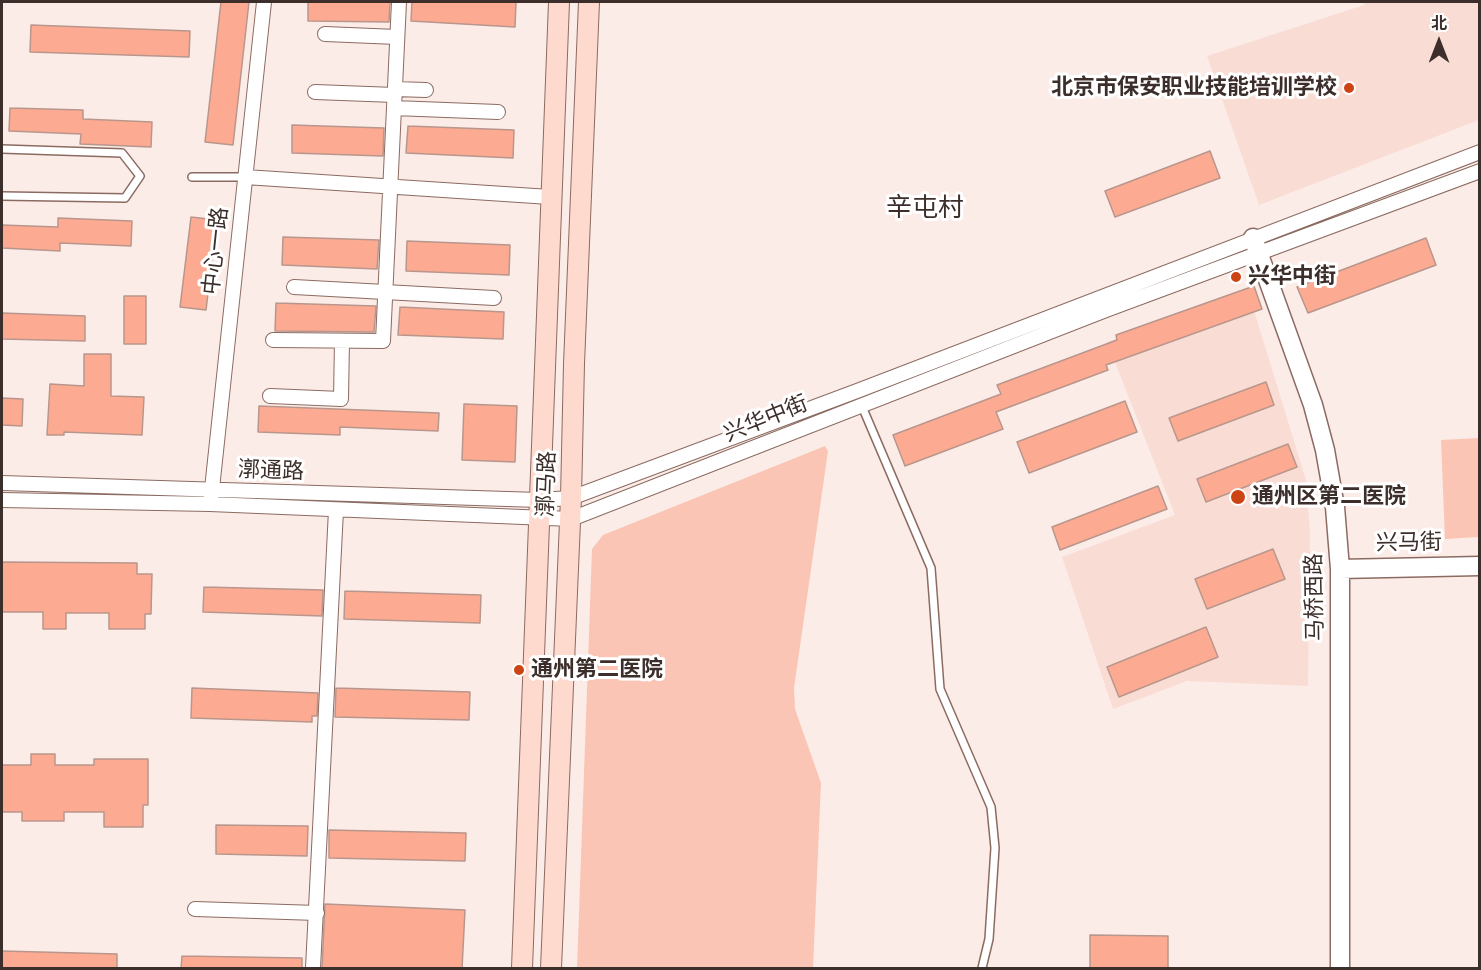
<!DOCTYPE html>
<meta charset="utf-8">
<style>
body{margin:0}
#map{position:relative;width:1481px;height:970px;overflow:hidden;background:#fcece8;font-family:Figtree,"Noto Sans SC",sans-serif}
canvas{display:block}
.frame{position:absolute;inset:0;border:3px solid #3c2e2a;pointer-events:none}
.north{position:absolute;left:1409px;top:12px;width:60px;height:60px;-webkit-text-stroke:4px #fff;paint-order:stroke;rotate:0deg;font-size:16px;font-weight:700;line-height:24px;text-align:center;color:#3c2e2a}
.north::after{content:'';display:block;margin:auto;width:21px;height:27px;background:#3c2e2a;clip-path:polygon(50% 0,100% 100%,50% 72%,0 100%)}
</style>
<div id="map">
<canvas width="1481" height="970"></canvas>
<div class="frame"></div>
<div class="north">北</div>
</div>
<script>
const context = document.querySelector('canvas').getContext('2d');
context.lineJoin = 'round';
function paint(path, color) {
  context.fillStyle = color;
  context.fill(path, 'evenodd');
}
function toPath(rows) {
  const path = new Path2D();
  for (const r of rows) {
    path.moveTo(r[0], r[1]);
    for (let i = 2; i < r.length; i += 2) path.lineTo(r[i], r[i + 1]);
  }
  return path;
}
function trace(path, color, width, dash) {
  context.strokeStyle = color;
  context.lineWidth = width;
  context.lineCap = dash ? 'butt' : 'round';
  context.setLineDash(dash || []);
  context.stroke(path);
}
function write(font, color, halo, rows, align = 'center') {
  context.font = font + ' Figtree,"Noto Sans SC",sans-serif';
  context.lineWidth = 6;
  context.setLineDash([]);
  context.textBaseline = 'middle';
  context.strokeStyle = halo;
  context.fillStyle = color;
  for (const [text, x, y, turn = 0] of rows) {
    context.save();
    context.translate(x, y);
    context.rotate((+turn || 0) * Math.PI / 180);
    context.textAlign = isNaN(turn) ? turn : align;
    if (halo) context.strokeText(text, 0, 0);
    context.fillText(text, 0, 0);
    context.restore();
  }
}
paint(toPath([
 [1364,2,1479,2,1479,120,1259,205,1207,56,1364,5],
 [1248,291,1306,480,1310,532,1308,686,1187,681,1113,709,1062,557,1175,515,1107,342]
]), '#f9ddd4');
paint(toPath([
 [1479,438,1479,537,1445,539,1441,440],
 [825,446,828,451,794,688,795,709,821,783,813,968,577,968,592,549,603,535]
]), '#fac5b4');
const building = toPath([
 [221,2,249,2,233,145,205,142,221,2],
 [308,2,390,2,389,22,308,21,308,2],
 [412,2,516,2,515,27,411,21,412,2],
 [31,25,190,31,189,57,30,52,31,25],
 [10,108,83,110,83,119,152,122,151,147,80,144,81,134,9,131,10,108],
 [292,125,384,128,383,156,292,153,292,125],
 [408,126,514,130,513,158,406,153,408,126],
 [1210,151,1220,178,1115,217,1105,191,1210,151],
 [191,217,217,220,206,310,180,307,191,217],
 [58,218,132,221,131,246,60,243,60,251,2,248,2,225,58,227,58,218],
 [283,237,379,240,377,269,282,265,283,237],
 [1426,238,1436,265,1308,313,1297,287,1426,238],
 [407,241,510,245,509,275,406,271,407,241],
 [1254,286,1262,309,1106,365,1108,370,996,412,1003,429,905,466,893,435,1001,394,997,385,1117,340,1116,335,1254,286],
 [124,296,146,296,146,344,124,344,124,296],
 [276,303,376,306,374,332,275,331,276,303],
 [400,307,504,312,503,339,398,335,400,307],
 [2,313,85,316,85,341,2,339,2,313],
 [84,354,111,354,111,396,144,397,142,435,64,432,64,435,47,435,50,384,84,386,84,354],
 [1266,382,1274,405,1178,441,1169,418,1266,382],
 [2,398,23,399,22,426,2,425,2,398],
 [1125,401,1137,432,1029,473,1017,442,1125,401],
 [464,404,517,406,515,462,462,460,464,404],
 [259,406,439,413,438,431,340,427,340,435,258,432,259,406],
 [1288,444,1297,467,1206,502,1197,479,1288,444],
 [1158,486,1167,509,1060,550,1052,527,1158,486],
 [1273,549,1285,579,1207,609,1195,579,1273,549],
 [2,562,137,563,137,574,152,574,151,614,145,614,145,629,109,629,109,613,66,613,66,629,43,629,43,612,2,612,2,562],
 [204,587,323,590,322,616,203,612,204,587],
 [345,591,481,595,480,623,344,619,345,591],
 [1206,627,1218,657,1119,697,1107,667,1206,627],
 [192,688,318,693,317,716,312,716,312,722,191,718,192,688],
 [336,688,470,692,469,720,335,717,336,688],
 [31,754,55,754,55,765,94,765,94,759,148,759,148,805,143,805,143,827,104,827,104,812,64,812,64,821,22,821,22,812,2,812,2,765,31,765,31,754],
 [216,825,308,826,307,856,216,854,216,825],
 [329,830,466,833,465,861,329,858,329,830],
 [325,904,465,910,462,969,322,969,325,904],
 [1090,935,1168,936,1168,969,1090,969,1090,935],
 [2,951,117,954,117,969,2,969,2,951],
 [182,956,302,958,302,969,181,969,182,956]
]);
paint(building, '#fcab92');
trace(building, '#b9968c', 1.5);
const service = toPath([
 [2,149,122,153,140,176,125,198,2,196],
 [192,177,245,177],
 [861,404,931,568,940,689,991,807,995,848,989,939,982,968]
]);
const minor = toPath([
 [325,34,397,37],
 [395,89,426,90],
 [315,92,395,95],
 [394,108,498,112],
 [245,177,550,197],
 [294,287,494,298],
 [273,340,383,341,399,2],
 [270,396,341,399,342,341],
 [2,483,539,500,571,498,857,391,1480,152],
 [211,498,264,2],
 [2,500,210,504,571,519,1106,310,1480,171],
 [195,909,317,913],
 [313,968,336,510]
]);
const tertiary = toPath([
 [1253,238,1313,405,1325,450,1335,507,1340,569,1340,968],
 [1340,569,1480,566]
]);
const secondary = toPath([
 [522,968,559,2],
 [551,968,571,498,574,364,589,2]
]);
trace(service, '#8b6b61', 10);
trace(minor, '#8b6b61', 16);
trace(tertiary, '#8b6b61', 21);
trace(secondary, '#8b6b61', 22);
trace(service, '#fff', 7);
trace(minor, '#fff', 14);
trace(tertiary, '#fff', 18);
trace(secondary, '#fed9ce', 20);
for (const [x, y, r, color] of [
 [1349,88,6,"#cc4413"],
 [1236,277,6,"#cc4413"],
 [1238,497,8,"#cc4413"],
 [519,670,6,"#cc4413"]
]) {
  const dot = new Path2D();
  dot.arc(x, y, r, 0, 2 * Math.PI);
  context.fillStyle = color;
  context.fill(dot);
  trace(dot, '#fff', 2);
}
write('bold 22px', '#3c2e2a', '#fff', [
 ["北京市保安职业技能培训学校",1337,88,"right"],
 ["兴华中街",1248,277],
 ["通州区第二医院",1252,497],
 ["通州第二医院",531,670]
], 'left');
write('22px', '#3c2e2a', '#fff', [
 ["中心一路",216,251,-84],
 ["兴华中街",766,419,-22],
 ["漷通路",271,471,2],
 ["漷马路",547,484,-88],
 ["兴马街",1409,543,-1],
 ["马桥西路",1315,597,-91]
]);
write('26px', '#3c2e2a', '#fff', [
 ["辛屯村",925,208]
]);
</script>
